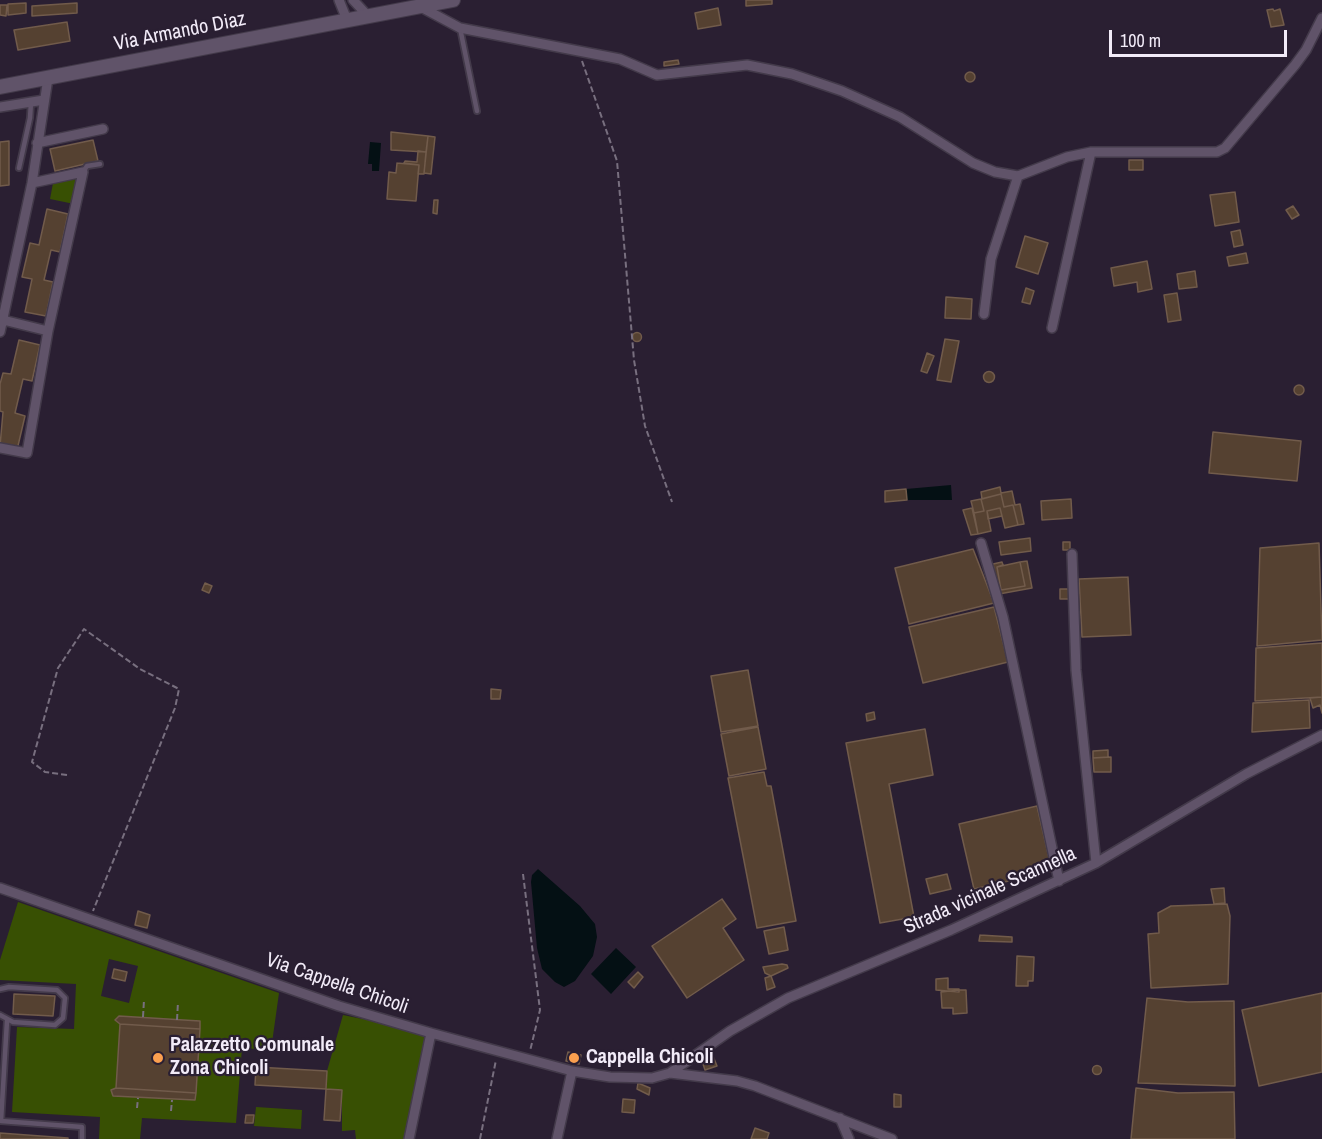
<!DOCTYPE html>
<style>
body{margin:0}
#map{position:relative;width:1322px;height:1139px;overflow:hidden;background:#2a1f32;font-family:"Archivo Narrow",sans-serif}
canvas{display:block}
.scale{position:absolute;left:1109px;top:30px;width:178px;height:27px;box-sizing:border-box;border:3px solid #f2ebf8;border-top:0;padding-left:8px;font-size:18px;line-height:21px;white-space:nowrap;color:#f2ebf8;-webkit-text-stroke:4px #2a1f32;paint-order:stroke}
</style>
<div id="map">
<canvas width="1322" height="1139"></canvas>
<div class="scale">100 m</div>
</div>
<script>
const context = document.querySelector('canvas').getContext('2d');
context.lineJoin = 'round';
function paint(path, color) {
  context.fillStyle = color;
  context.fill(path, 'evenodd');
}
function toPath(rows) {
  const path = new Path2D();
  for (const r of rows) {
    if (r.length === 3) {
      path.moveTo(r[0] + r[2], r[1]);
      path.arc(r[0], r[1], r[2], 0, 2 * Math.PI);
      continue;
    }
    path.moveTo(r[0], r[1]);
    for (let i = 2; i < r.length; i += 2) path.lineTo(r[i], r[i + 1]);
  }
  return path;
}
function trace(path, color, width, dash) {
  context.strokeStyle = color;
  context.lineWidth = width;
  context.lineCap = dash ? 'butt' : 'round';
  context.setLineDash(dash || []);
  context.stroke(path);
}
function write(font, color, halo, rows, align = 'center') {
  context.font = font + ' "Archivo Narrow",sans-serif';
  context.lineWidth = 4.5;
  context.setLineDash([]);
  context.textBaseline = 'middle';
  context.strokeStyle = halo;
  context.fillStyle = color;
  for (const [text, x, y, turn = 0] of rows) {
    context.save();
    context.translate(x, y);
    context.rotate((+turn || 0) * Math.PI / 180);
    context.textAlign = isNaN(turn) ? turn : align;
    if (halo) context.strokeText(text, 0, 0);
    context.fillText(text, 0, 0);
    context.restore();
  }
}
paint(toPath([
 [75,179,78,179,74,204,50,199,53,183],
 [18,902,279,993,271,1050,242,1048,236,1123,142,1118,140,1139,99,1139,100,1117,12,1112,17,1027,74,1029,76,984,0,980,0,960],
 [109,959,138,966,129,1003,101,996],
 [343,1015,431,1033,409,1139,356,1139,355,1130,342,1131,342,1090,326,1089,327,1071],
 [256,1107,302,1110,301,1129,254,1126]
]), '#385003');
paint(toPath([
 [370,142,381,143,379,171,372,171,372,164,368,164],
 [951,485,952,500,907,500,906,489],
 [538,869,580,906,595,924,597,937,593,956,575,981,564,987,555,982,542,969,537,948,531,882,532,875],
 [616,948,636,967,611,994,591,974]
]), '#041014');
const building = toPath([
 [746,0,772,0,772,4,746,6,746,0],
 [26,3,26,13,8,15,8,4,26,3],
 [77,3,77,13,32,16,32,6,77,3],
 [0,5,7,5,6,16,0,15,0,5],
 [718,8,721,25,698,29,695,13,718,8],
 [1273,9,1274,11,1280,9,1284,25,1271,27,1267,10,1273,9],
 [67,22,70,41,18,50,14,30,67,22],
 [678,60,679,64,664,66,664,62,678,60],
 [970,77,5],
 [391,132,428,136,426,152,391,150,391,132],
 [428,136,435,137,431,174,424,173,428,136],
 [93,140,98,161,55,171,50,149,93,140],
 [9,141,9,185,0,186,0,142,9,141],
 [418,151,426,152,424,174,418,174,419,165,404,163,405,161,417,162,418,151],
 [1129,160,1143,160,1143,170,1129,170,1129,160],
 [397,163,419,165,416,201,387,199,389,172,396,173,397,163],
 [1235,192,1239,222,1215,226,1210,195,1235,192],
 [434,200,438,200,437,214,433,213,434,200],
 [1293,206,1299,215,1292,219,1286,210,1293,206],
 [47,209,68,214,60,252,51,250,44,280,53,282,46,316,25,312,32,279,22,277,30,243,39,245,47,209],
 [1240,230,1243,245,1234,247,1231,232,1240,230],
 [1025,236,1048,243,1038,274,1016,267,1025,236],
 [1246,253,1248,263,1229,266,1227,257,1246,253],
 [1147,261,1152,289,1138,292,1137,282,1114,286,1111,268,1147,261],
 [1195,271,1197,287,1179,289,1177,274,1195,271],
 [1026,288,1034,291,1030,304,1022,302,1026,288],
 [1177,293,1181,320,1168,322,1164,295,1177,293],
 [946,297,972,299,971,319,945,318,946,297],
 [637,337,4.5],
 [945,339,959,341,951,382,937,380,945,339],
 [19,340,40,345,32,381,23,379,15,413,25,416,17,450,0,446,3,412,0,411,0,384,3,373,11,374,19,340],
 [927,353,934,356,927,373,921,371,927,353],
 [989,377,5.5],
 [1299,390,5],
 [1213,432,1301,441,1297,481,1209,473,1213,432],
 [1000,487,1001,493,1012,491,1015,505,1020,504,1024,524,1018,525,1013,505,1004,507,1001,494,982,499,981,492,1000,487],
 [906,489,907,500,885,502,885,491,906,489],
 [1001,494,1004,507,1013,505,1018,525,1005,528,1000,508,987,511,991,531,978,534,974,513,984,511,981,499,1001,494],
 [981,499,984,511,974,513,971,501,981,499],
 [1071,499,1072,518,1042,520,1041,501,1071,499],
 [972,508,978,534,971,535,963,510,972,508],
 [1000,508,1002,516,988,519,987,511,1000,508],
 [1030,538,1031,551,1001,555,999,542,1030,538],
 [1063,542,1070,542,1070,550,1063,550,1063,542],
 [1319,543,1322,640,1257,646,1260,548,1319,543],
 [973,549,994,603,909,624,895,568,973,549],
 [1027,561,1032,588,999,594,993,564,1002,562,1003,565,997,567,1001,590,1025,586,1020,562,1027,561],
 [1020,562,1025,586,1001,590,997,567,1020,562],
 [1128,577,1131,635,1082,637,1079,579,1128,577],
 [205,583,212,586,209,593,202,590,205,583],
 [1060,589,1070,589,1070,599,1060,599,1060,589],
 [994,607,1008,662,923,683,909,627,994,607],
 [1322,643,1322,697,1255,701,1256,648,1322,643],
 [748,670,758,726,721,732,711,676,748,670],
 [491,689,501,690,500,699,491,699,491,689],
 [1322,697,1322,713,1320,705,1313,708,1310,698,1322,697],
 [1309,700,1310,728,1252,732,1253,703,1309,700],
 [874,712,875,719,867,721,866,714,874,712],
 [758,727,766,769,729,776,721,734,758,727],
 [925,729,933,775,889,784,914,917,880,923,846,743,925,729],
 [1108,750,1108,757,1093,758,1093,751,1108,750],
 [1111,757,1111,772,1094,772,1093,758,1111,757],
 [764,772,767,786,771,786,796,921,757,928,728,778,764,772],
 [1037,806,1052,871,974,889,959,824,1037,806],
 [947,874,951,889,930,894,926,879,947,874],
 [1224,888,1225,903,1214,904,1211,889,1224,888],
 [722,899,736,919,723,928,744,960,687,998,652,946,722,899],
 [1227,904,1230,916,1228,984,1151,988,1148,934,1159,933,1158,913,1171,906,1227,904],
 [138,911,150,915,147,928,135,925,138,911],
 [784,927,788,950,769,954,764,931,784,927],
 [980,935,1012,937,1012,942,979,941,980,935],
 [1017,956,1034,957,1033,981,1028,981,1028,986,1016,986,1017,956],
 [782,964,787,965,788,968,771,976,765,973,763,967,782,964],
 [114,969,127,972,125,981,112,978,114,969],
 [638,972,643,977,634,988,628,982,638,972],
 [771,976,775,987,767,990,765,978,771,976],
 [948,978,948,989,959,989,959,992,936,990,936,979,948,978],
 [959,990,966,990,967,1013,953,1014,953,1008,942,1008,941,992,959,990],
 [1322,993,1322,1072,1259,1086,1242,1010,1322,993],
 [14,994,55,996,53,1016,13,1014,14,994],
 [1147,998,1188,1002,1234,1001,1235,1086,1138,1083,1147,998],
 [119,1016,200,1021,200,1029,120,1024,115,1020,119,1016],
 [120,1024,200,1029,196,1093,116,1088,120,1024],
 [711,1051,717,1066,705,1070,701,1058,711,1051],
 [568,1052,581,1055,579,1064,566,1061,568,1052],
 [1097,1070,4.5],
 [256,1067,327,1071,326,1089,255,1085,256,1067],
 [638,1083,650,1088,649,1095,637,1089,638,1083],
 [116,1088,196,1093,195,1100,113,1096,111,1090,116,1088],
 [1136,1088,1178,1093,1234,1092,1235,1139,1131,1139,1136,1088],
 [326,1089,342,1090,340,1121,324,1120,326,1089],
 [894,1094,901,1095,901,1107,894,1107,894,1094],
 [623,1099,635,1100,634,1113,622,1112,623,1099],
 [246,1115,254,1115,253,1123,245,1123,246,1115],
 [755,1128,769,1133,767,1139,751,1139,755,1128],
 [0,1133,68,1138,68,1139,0,1139,0,1133]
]);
paint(building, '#554131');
trace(building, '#715b4b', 1.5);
const service = toPath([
 [460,28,477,111],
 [19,168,30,118,31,102],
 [83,172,87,166,100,164],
 [0,989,9,987,57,990,65,998,63,1018,55,1025,13,1022,0,1015],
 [7,1021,1,1121,82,1127,82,1139]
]);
const minor = toPath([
 [339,0,347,20],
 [353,0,368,16],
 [419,6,460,28,620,59,657,75,747,65,792,74,842,91,900,117,973,163,995,172,1018,176,1067,157,1091,152,1217,152,1225,148,1295,65,1306,50,1322,18],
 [0,107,44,100],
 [37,143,103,129],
 [984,314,991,259,1018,176],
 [3,320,48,331],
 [1052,328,1091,152],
 [0,332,32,183,48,78],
 [0,448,27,453,48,331,83,172,32,183],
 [981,543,1003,617,1059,881],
 [1072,554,1076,670,1096,863],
 [0,888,339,1006,431,1033,572,1071,610,1077,652,1078,670,1073,730,1031,788,998,951,930,1096,863,1246,774,1322,735],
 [670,1073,737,1081,755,1086,892,1139],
 [840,1118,849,1139],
 [409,1139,431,1033],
 [557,1139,572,1071]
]);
const secondary = toPath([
 [0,87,453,0]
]);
trace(service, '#433a4a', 8);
trace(minor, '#433a4a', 12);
trace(secondary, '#433a4a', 16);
trace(toPath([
 [582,61,617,161,634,360,645,426,672,502],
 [67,775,45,772,32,762,58,668,84,629,140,669,179,689,175,708,93,911],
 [523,874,540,1010,530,1051],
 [143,1017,144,1000],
 [177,1020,178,1002],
 [137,1108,138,1098],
 [171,1111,172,1100],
 [480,1139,496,1060]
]), '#786f7f', 2, [6, 3]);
trace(service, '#605369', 4.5);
trace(minor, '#605369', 9);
trace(secondary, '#605369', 14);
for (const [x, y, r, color] of [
 [158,1058,6,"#fa9f4f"],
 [574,1058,6,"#fa9f4f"]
]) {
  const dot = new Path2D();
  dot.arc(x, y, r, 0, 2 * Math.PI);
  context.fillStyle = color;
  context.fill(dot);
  trace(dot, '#2a1f32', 2);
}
write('20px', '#f2ebf8', '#2a1f32', [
 ["Via Armando Diaz",180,32,-11],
 ["Strada vicinale Scannella",990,891,-24],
 ["Via Cappella Chicoli",337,984,19]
]);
write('bold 20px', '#f2ebf8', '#2a1f32', [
 ["Palazzetto Comunale",170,1046],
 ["Zona Chicoli",170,1069],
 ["Cappella Chicoli",586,1058]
], 'left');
</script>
